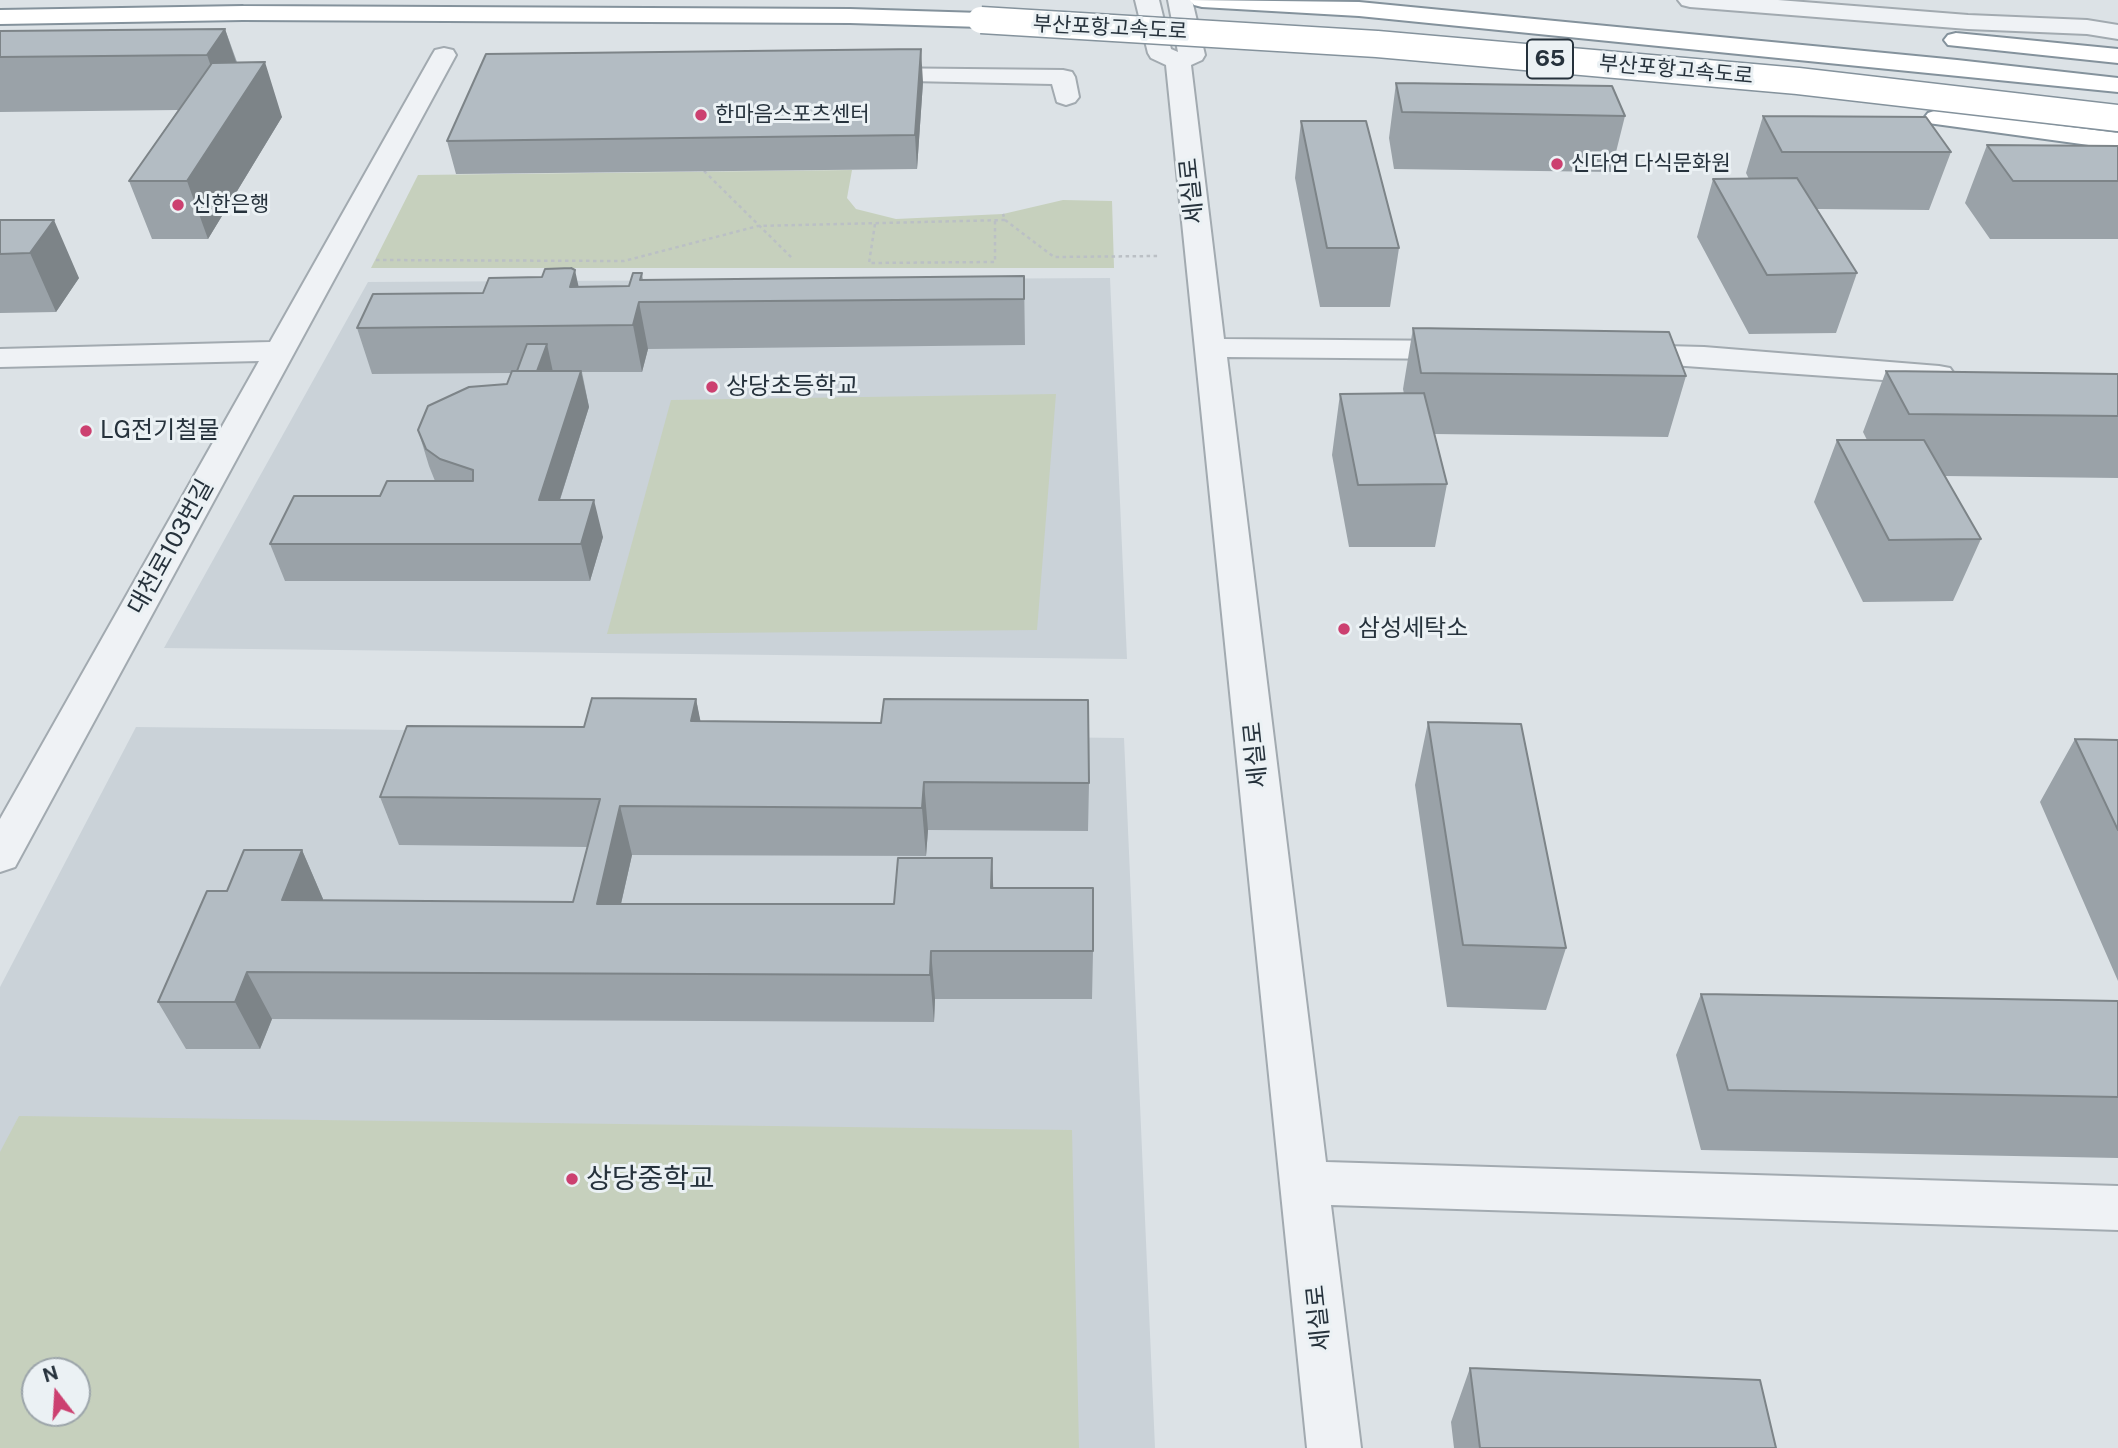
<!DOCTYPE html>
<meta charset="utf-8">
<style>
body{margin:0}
#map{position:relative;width:2118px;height:1448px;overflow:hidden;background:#dce2e6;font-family:"Public Sans",sans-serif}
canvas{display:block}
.north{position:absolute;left:21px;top:1357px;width:70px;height:70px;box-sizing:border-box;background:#ebf1f4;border:2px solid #9ca5aa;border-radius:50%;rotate:343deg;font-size:19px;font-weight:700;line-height:28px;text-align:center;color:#26323c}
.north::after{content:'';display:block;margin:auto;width:24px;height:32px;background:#cc4070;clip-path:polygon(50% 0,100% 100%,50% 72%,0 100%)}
</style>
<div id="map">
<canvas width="2118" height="1448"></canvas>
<div class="north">N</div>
</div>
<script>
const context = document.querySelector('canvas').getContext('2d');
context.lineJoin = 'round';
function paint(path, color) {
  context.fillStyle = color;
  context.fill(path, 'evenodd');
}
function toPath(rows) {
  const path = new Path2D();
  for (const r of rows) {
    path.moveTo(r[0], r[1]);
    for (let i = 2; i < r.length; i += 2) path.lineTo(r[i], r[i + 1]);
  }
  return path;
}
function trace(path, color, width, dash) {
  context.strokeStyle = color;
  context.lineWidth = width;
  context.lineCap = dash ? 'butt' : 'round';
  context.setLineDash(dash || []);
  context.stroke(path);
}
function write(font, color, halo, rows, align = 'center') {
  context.font = font + ' "Public Sans","Noto Sans KR",sans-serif';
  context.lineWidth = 6;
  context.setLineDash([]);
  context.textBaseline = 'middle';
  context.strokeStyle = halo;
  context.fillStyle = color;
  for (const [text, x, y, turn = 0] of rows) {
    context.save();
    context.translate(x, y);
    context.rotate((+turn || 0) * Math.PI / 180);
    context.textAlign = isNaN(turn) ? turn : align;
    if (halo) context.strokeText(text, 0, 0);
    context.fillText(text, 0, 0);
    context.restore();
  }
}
paint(toPath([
 [1110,278,1127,659,164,648,368,282],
 [136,727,1124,738,1155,1448,0,1448,0,987],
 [35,1371,77,1371,77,1413,35,1413]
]), '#cad2d8');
paint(toPath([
 [852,170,847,198,856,209,896,219,1003,214,1063,200,1112,201,1114,268,371,268,418,175],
 [1056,394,1037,630,607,634,671,400],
 [19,1116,1072,1130,1079,1448,0,1448,0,1152],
 [35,1371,77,1371,77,1413,35,1413]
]), '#c6d0bd');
const minor = toPath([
 [1135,0,1159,0,1171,49,1178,52,1168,0,1192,0,1205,55,1202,60,1191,65,1224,339,1460,341,1471,344,1475,350,1471,356,1460,359,1227,357,1326,1162,2118,1186,2118,1230,1331,1205,1361,1448,1307,1448,1166,65,1151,58,1148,53,1135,0],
 [1678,0,1778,0,1968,15,2087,20,2118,25,2118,39,2087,34,1968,29,1690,7,1682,5,1678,0],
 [444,48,453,50,456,55,15,867,0,872,0,819,259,361,0,367,0,349,270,342,432,55,435,50,444,48],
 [871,68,1063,70,1072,72,1075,77,1079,97,1075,102,1066,105,1057,102,1052,84,862,80,859,75,862,70,871,68],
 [1626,345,1704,347,1939,366,1950,368,1955,375,1950,382,1939,384,1615,361,1611,354,1615,347,1626,345]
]);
const highway = toPath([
 [1190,0,1359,2,1957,60,2118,78,2118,92,1359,16,1202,7,1194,5,1190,0],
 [243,6,850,9,981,13,989,15,993,20,989,25,981,27,850,23,243,20,0,24,0,10,243,6],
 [1956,33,2118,49,2118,63,1948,45,1944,40,1948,35,1956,33],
 [1937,110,2118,133,2118,149,1928,123,1924,118,1928,113,1937,110]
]);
trace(minor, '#a2aab0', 4);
trace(highway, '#84929c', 4);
trace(toPath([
 [704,171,793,259],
 [1005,220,1054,257,1159,256],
 [875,224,869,263,995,262,995,220],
 [376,260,624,261,758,226,1005,220,1003,214]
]), '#bbc0c5', 2.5, [3.5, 3.5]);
paint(minor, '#eff2f5');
paint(highway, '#fff');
const highwayBridge = toPath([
 [981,20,1377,44,1798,81,2118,118]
]);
trace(highwayBridge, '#84929c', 29, []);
trace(highwayBridge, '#fff', 26);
paint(toPath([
 [225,29,237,62,282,117,208,239,152,239,129,181,178,110,0,112,0,31],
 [923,82,917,169,456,174,447,141],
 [1396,83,1625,116,1611,172,1394,169,1389,138],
 [1763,116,1951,152,1929,210,1817,209,1857,273,1836,333,1749,334,1697,237,1713,179,1749,179,1746,173],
 [1301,121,1399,248,1390,307,1320,307,1295,178],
 [1987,145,2118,146,2118,239,1990,239,1965,203],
 [0,220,79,278,56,312,0,313],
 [642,273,643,280,1024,276,1025,345,648,349,642,372,582,372,589,407,560,500,603,537,590,581,285,581,270,544,380,496,435,481,429,466,418,430,507,384,511,373,372,374,357,328,483,293,578,287,629,286],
 [1413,328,1686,376,1668,437,1434,434,1447,484,1435,547,1349,547,1332,455,1340,394,1404,394,1403,389],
 [1886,371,2118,374,2118,478,1945,476,1981,539,1953,601,1863,602,1814,502,1837,440,1867,440,1863,432],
 [696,699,700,721,1089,783,1088,831,928,830,926,856,632,855,621,904,894,904,992,858,993,888,1093,951,1092,999,935,999,934,1022,272,1019,260,1049,186,1049,158,1002,227,891,302,850,323,899,323,900,573,902,588,847,399,845,380,797,584,727],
 [1428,722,1566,948,1546,1010,1447,1007,1415,785],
 [2075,739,2118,740,2118,981,2040,802],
 [1701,994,2118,1001,2118,1158,1701,1150,1676,1055],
 [1470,1368,1776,1448,1454,1448,1451,1422]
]), '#9aa2a8');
paint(toPath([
 [225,29,243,83,226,110,207,55],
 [921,49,923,82,917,169,915,135],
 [265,62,282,117,208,239,187,181],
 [54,220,79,278,56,312,30,253],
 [575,270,585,316,570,287],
 [639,302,648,349,642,372,633,325],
 [547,344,553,372,534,378],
 [581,371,589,407,548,537,539,500],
 [594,500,603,537,590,581,581,544],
 [696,699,706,748,691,721],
 [924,782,928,830,926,856,922,808],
 [620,806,632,855,610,952,597,904],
 [302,850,323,899,304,948,282,900],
 [992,858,994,906,991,888],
 [931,951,935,999,934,1022,930,975],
 [247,972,272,1019,260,1049,235,1002]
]), '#7d8488');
const building = toPath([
 [225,29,207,55,0,57,0,31,225,29],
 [921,49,915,135,447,141,486,54,921,49],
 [265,62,187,181,129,181,212,63,265,62],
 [1396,83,1612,86,1625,116,1402,112,1396,83],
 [1763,116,1926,117,1951,152,1782,152,1763,116],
 [1301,121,1366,121,1399,248,1327,248,1301,121],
 [1987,145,2118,146,2118,181,2013,181,1987,145],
 [1797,178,1857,273,1767,275,1713,179,1797,178],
 [0,220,54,220,30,253,0,254,0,220],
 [571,268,575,270,570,287,629,286,633,273,642,273,640,280,1024,276,1024,299,639,302,633,325,357,328,373,294,483,293,489,278,542,277,545,269,571,268],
 [1413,328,1669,332,1686,376,1421,373,1413,328],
 [527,344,547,344,537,371,517,371,527,344],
 [512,371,581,371,539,500,594,500,581,544,270,544,294,496,380,496,387,481,473,481,473,470,440,459,426,449,418,430,428,406,469,387,507,384,512,371],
 [1886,371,2118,374,2118,416,1909,414,1886,371],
 [1424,393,1447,484,1358,485,1340,394,1424,393],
 [1837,440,1924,440,1981,539,1889,540,1837,440],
 [592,698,696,699,691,721,881,723,884,699,1088,700,1089,783,924,782,922,808,620,806,597,904,894,904,898,858,992,858,991,888,1093,888,1093,951,931,951,930,975,247,972,235,1002,158,1002,207,891,227,891,244,850,302,850,282,900,573,902,600,799,380,797,407,726,584,727,592,698],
 [1428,722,1521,724,1566,948,1463,945,1428,722],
 [2075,739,2118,740,2118,830,2075,739],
 [1701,994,2118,1001,2118,1097,1728,1090,1701,994],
 [1470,1368,1760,1380,1776,1448,1480,1448,1470,1368]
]);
paint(building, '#b3bcc3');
trace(building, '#7d8488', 2);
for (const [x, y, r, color] of [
 [701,115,7,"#cc4070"],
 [1557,164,7,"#cc4070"],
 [178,205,7,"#cc4070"],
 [712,387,7,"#cc4070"],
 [86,431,7,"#cc4070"],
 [1344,629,7,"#cc4070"],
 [572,1179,7,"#cc4070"]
]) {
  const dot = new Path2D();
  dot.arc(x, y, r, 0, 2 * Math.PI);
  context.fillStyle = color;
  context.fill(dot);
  trace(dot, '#ebf1f4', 2.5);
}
write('21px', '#26323c', '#ebf1f4', [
 ["부산포항고속도로",1110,28,3],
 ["부산포항고속도로",1676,70,5]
]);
write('21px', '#26323c', '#ebf1f4', [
 ["한마음스포츠센터",715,115],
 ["신다연 다식문화원",1571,164],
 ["신한은행",192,205]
], 'left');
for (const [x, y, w] of [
 [1550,59,46]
]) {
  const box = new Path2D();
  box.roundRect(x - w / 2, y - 19.5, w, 39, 5);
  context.fillStyle = '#ebf1f4';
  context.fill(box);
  trace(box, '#26323c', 2);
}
write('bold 23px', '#26323c', null, [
 ["65",1550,59]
]);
write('24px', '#26323c', '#ebf1f4', [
 ["세실로",1192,191,-96],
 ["대천로103번길",171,547,-61],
 ["세실로",1256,755,-96],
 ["세실로",1319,1318,-96]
]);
write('24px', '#26323c', '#ebf1f4', [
 ["상당초등학교",726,387],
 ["LG전기철물",100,431],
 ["삼성세탁소",1358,629]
], 'left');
write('28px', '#26323c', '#ebf1f4', [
 ["상당중학교",586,1179]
], 'left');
</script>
